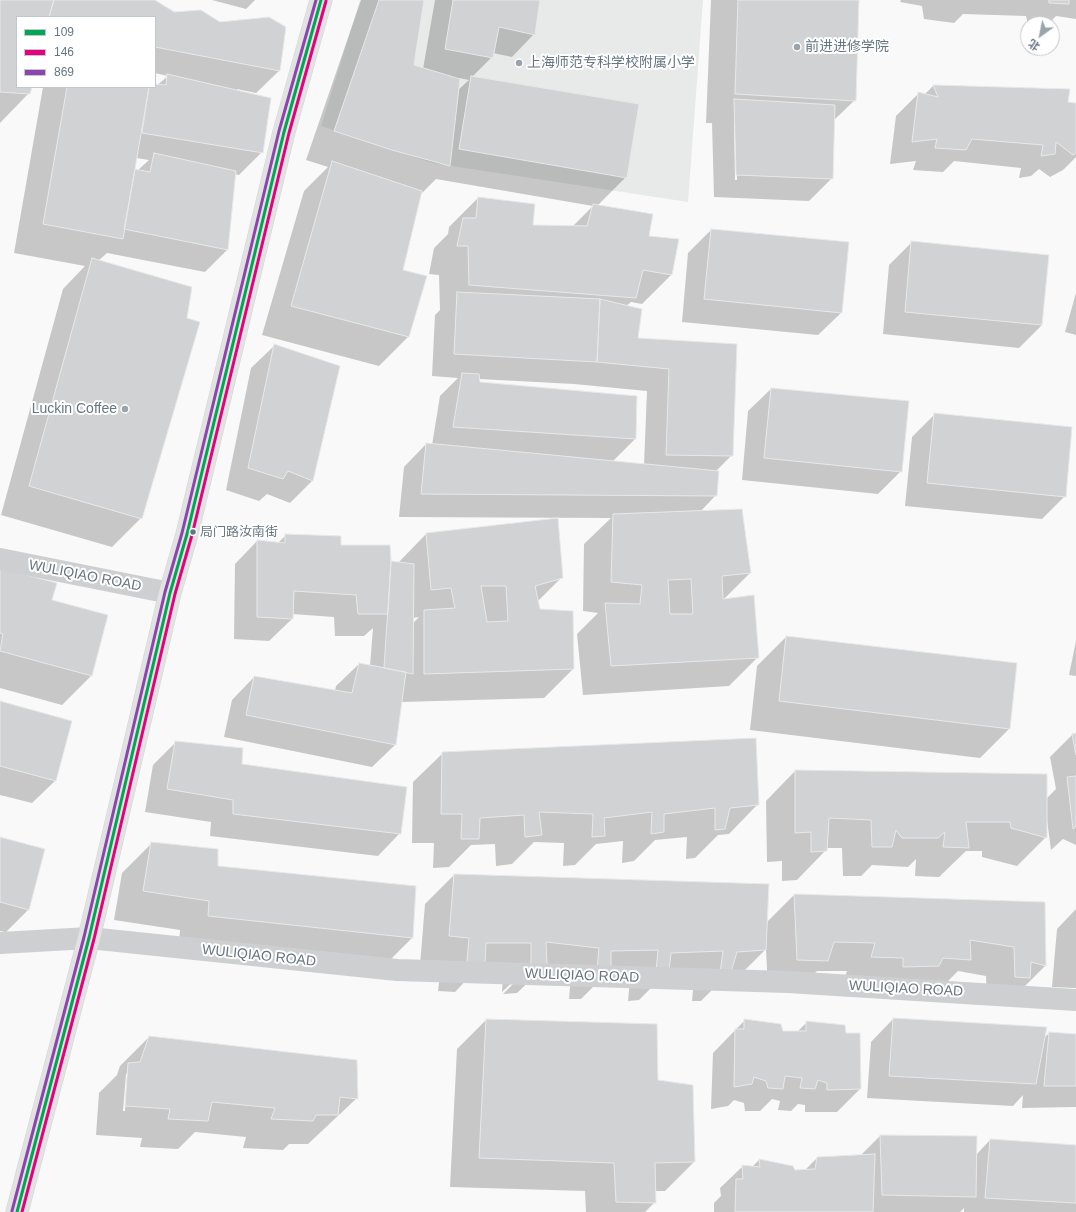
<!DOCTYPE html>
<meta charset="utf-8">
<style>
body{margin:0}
#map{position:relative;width:1076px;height:1212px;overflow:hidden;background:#f9f9f9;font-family:Arial,"Noto Sans SC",sans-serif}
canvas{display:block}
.legend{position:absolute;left:16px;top:16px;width:140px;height:72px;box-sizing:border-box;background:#fff;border:1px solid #c1c8cd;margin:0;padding:5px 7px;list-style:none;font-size:12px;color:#657683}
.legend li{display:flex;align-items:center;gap:8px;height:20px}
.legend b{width:20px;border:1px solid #c1c8cd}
.north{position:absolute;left:1020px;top:16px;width:40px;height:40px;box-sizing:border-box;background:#fff;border:1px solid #c1c8cd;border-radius:50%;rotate:213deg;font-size:11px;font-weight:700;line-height:16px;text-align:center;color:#657683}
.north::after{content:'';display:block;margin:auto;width:14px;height:18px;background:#99a4ac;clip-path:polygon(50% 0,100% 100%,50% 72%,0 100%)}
</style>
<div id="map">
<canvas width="1076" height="1212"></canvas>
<ul class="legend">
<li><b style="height:5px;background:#00a651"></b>109</li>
<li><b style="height:5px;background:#e5007d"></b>146</li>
<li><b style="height:5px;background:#8e44ad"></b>869</li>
</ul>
<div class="north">北</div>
</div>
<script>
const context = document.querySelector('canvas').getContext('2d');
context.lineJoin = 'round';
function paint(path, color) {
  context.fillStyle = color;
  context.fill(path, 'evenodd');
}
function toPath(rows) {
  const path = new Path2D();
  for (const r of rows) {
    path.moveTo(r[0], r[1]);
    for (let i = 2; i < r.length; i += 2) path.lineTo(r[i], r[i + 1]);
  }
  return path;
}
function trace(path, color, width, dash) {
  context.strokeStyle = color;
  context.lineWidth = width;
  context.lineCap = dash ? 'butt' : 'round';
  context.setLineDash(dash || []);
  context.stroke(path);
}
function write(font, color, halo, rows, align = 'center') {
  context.font = font + ' Arial,"Noto Sans SC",sans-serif';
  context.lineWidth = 4;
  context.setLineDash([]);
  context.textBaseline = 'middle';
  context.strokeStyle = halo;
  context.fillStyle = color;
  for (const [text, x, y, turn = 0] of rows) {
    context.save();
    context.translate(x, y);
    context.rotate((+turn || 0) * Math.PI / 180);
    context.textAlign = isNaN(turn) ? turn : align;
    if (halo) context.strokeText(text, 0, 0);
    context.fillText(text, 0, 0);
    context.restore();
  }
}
paint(toPath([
 [360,0,703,0,688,202,432,163,321,126]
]), '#e8e9e9');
paint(toPath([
 [0,0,154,0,279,71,256,93,237,89,262,152,239,175,234,174,227,250,205,272,107,253,98,261,141,518,112,547,1,515,63,289,85,266,14,253,43,87,155,87,168,76,155,73,155,17,17,17,17,87,31,87,29,93,0,123],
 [136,158,149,160,138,170,133,172],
 [212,0,255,0,246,9],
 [361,0,423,0,413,66,423,69,435,0,539,0,534,34,512,57,493,53,492,57,472,77,626,177,597,206,648,237,671,275,642,304,631,302,626,306,637,339,736,345,732,455,716,471,716,495,700,512,750,573,723,600,758,657,729,686,583,695,577,634,598,613,583,611,584,544,611,518,399,517,404,467,426,444,432,445,440,396,458,378,432,376,435,315,440,310,439,275,429,274,434,248,448,234,449,227,478,198,534,205,532,226,572,227,593,206,436,179,420,195,402,271,426,277,408,337,379,366,262,335,304,191,328,167,306,160],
 [459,78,469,80,457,91],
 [479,379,574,384,647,391,644,465,612,462,635,439,636,397,479,383],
 [711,0,858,0,855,100,833,121,832,178,809,201,714,197,712,123,706,123],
 [734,124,736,124,737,180,735,180],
 [901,0,1076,0,1076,19,1056,16,1048,24,1028,25,1026,16,963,14,954,23,924,19,922,6,900,2],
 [933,86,1076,104,1076,157,1063,170,1050,177,1039,169,1031,176,1019,178,1021,168,954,161,943,172,913,170,916,161,890,164,896,116,919,93,924,95],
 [711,230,848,243,841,313,818,335,682,322,688,253],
 [912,242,1048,256,1042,325,1019,348,883,334,889,265],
 [1076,293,1076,335,1065,332],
 [274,346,339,367,312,481,290,503,267,494,259,501,226,490,251,368],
 [771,389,908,402,901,471,878,494,742,480,748,411],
 [935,414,1065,496,1042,519,905,506,912,437],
 [557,519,562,577,537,602,539,610,572,612,573,669,544,698,401,702,395,745,372,767,224,737,232,700,254,677,335,691,336,686,359,664,370,666,373,628,364,636,335,636,334,617,292,614,292,619,269,641,234,639,235,564,257,541,278,543,286,535,340,546,398,563,426,534],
 [419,617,412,624,413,618],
 [0,569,51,601,91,676,62,705,0,688],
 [786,637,1016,664,1009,729,980,758,750,730,757,666],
 [1076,641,1076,676,1069,675],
 [0,702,71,721,55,781,32,803,0,795],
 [1076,734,1076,845,1063,839,1051,850,1047,820,1046,820,1046,837,1017,866,982,857,982,851,966,851,939,877,915,876,916,859,908,867,872,865,861,876,843,876,842,848,827,848,826,850,797,880,782,881,782,861,767,862,766,801,795,771,1046,775,1046,799,1056,789,1050,757,1072,735],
 [176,742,241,764,400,833,378,856,210,836,211,822,145,812,153,765],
 [443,753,758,804,729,834,718,835,695,858,686,859,687,837,655,840,634,861,622,863,623,841,596,844,575,865,563,866,564,843,534,842,512,864,496,866,495,844,471,845,449,867,433,868,434,843,412,843,413,782],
 [0,838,28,910,6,932,0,931],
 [151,844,216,867,412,938,383,967,179,944,180,930,114,920,122,873],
 [454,875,766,923,794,895,1044,902,1045,966,1016,995,987,1005,986,976,958,971,941,988,842,986,847,971,817,971,798,990,768,989,766,949,736,979,722,980,701,1001,692,1001,694,979,658,981,639,1000,628,1001,630,979,600,980,581,999,569,999,571,976,538,973,517,993,503,994,518,979,518,977,502,992,503,972,475,971,455,992,438,991,441,966,420,965,425,904],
 [1076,909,1076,988,1052,987,1057,929],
 [893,1019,1044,1038,1049,1033,1076,1035,1076,1107,1022,1108,1023,1095,1013,1106,867,1098,871,1042],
 [486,1020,657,1081,694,1162,665,1191,655,1191,655,1202,645,1212,586,1212,585,1191,450,1187,457,1049],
 [745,1020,782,1032,797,1032,807,1022,845,1034,860,1089,837,1112,805,1112,805,1105,798,1104,791,1111,778,1110,780,1101,772,1099,760,1111,745,1111,744,1103,734,1100,728,1106,711,1109,713,1053],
 [149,1037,357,1098,308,1144,289,1144,283,1150,243,1148,246,1137,195,1132,178,1149,140,1147,142,1138,96,1135,99,1093,117,1075,120,1066],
 [128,1072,125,1111,123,1111,126,1074],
 [880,1136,976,1155,990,1140,1076,1146,1076,1212,964,1212,964,1208,960,1212,714,1212,714,1203,721,1196,720,1188,743,1166,752,1167,759,1160,795,1171,805,1170,817,1158,861,1155]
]), '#0003');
const building = toPath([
 [0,0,54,0,49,17,17,17,17,87,32,87,30,94,0,92,0,0],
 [54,0,155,0,174,12,201,10,220,22,269,17,286,27,280,71,155,47,155,17,49,17,54,0],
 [379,0,424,0,414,65,460,79,450,166,392,150,334,131,379,0],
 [453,0,540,0,535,35,499,27,493,58,445,49,453,0],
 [738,0,859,0,856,101,735,94,738,0],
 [1049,0,1069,0,1069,4,1049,3,1049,0],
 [167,74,271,98,263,153,142,133,149,87,155,87,155,84,166,85,167,74],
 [471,76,639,104,627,178,459,149,471,76],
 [933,85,1070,89,1068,102,1076,103,1076,153,1073,155,1056,142,1055,154,1041,156,1043,145,972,139,966,150,935,148,937,139,912,142,918,92,938,97,933,85],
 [67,87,149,87,123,239,43,224,67,87],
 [734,99,835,105,833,179,736,175,734,99],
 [154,153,236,171,228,250,124,229,135,169,150,172,154,153],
 [332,161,422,191,403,270,427,276,409,337,291,306,332,161],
 [478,197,535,204,533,225,587,226,593,204,653,214,649,236,679,239,672,275,643,270,636,298,469,285,468,246,457,246,463,218,476,218,478,197],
 [711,229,849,242,842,313,704,299,711,229],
 [911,241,1049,255,1042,325,905,312,911,241],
 [92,258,192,287,187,318,200,322,142,519,29,486,92,258],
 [457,292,600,299,597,362,454,354,457,292],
 [600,299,642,309,638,338,737,344,733,456,666,455,669,369,597,362,600,299],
 [274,344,340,366,313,481,288,471,283,479,248,468,274,344],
 [462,373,479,374,480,382,637,396,636,439,453,427,462,373],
 [771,388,909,401,902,472,764,458,771,388],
 [934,413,1072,427,1066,497,927,483,934,413],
 [426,443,719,471,717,496,421,494,426,443],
 [742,509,751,573,722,576,723,599,754,595,759,658,611,666,605,603,640,604,642,585,611,582,613,514,742,509],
 [691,579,693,614,670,614,668,580,691,579],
 [558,518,563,578,535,586,540,609,573,611,574,669,424,674,424,610,455,608,451,588,431,590,426,533,558,518],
 [481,586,506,586,508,621,487,622,481,586],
 [285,534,341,536,341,545,390,545,391,561,388,614,358,614,356,595,294,591,293,619,257,617,257,540,285,543,285,534],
 [391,561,414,564,413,674,384,668,391,561],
 [0,568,57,583,52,600,108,615,92,676,0,651,3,634,0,633,0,568],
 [786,636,1017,663,1010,729,779,701,786,636],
 [359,663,406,672,396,745,246,715,254,676,352,693,359,663],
 [0,701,72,721,56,781,0,766,0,701],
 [1076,733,1076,755,1072,734,1076,733],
 [756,738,759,805,730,808,725,829,715,830,715,808,664,814,664,832,651,834,652,812,604,818,605,836,592,837,593,814,539,812,542,835,525,837,524,815,480,818,479,839,461,839,462,814,441,814,442,752,756,738],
 [175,741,243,748,242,764,407,787,401,834,233,814,233,800,167,789,175,741],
 [795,770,1047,774,1047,838,1011,828,1010,822,966,822,969,848,943,847,945,832,938,838,902,838,896,830,892,847,872,847,871,820,829,818,827,851,811,852,811,832,795,833,795,770],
 [1076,776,1076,826,1073,829,1067,777,1076,776],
 [0,837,45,849,29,910,0,902,0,837],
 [151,842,218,849,218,866,416,886,413,938,208,916,209,901,143,891,151,842],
 [454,874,769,884,766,950,737,952,731,972,720,973,723,951,671,953,669,971,656,972,658,950,611,951,611,970,597,970,599,948,546,942,547,965,531,965,531,943,486,943,485,964,467,962,469,938,449,936,454,874],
 [794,894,1045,902,1046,966,1031,962,1030,978,1015,977,1014,947,970,940,971,960,943,958,939,966,903,967,903,958,871,957,875,943,834,942,828,961,797,960,794,894],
 [893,1018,1047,1027,1036,1084,889,1076,893,1018],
 [486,1019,657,1024,658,1080,693,1085,695,1162,655,1163,656,1203,616,1202,614,1163,479,1158,486,1019],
 [744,1019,781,1024,783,1031,806,1031,806,1021,845,1025,846,1033,860,1033,861,1089,827,1090,827,1083,818,1080,815,1089,800,1088,802,1078,785,1076,783,1089,768,1088,766,1081,754,1077,752,1084,734,1087,735,1029,744,1029,744,1019],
 [1049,1032,1076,1034,1076,1086,1044,1086,1049,1032],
 [149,1036,357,1060,358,1099,340,1097,338,1115,316,1115,313,1121,271,1119,275,1108,212,1102,208,1121,168,1119,170,1109,125,1106,128,1063,140,1062,149,1036],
 [880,1135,977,1136,976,1197,882,1195,880,1135],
 [990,1139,1076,1145,1076,1203,985,1198,990,1139],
 [875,1154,873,1212,735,1212,736,1179,743,1179,742,1165,760,1167,759,1159,793,1166,795,1170,815,1169,817,1157,875,1154]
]);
paint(building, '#d0d2d3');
trace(building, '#e8e8e8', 1);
const secondary = toPath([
 [17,1212,89,938,170,593,187,534,284,132,321,0]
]);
trace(secondary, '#d5d6d7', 23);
trace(toPath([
 [0,559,170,593],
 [0,943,89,938,397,970,788,982,1076,1000]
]), '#cecfd0', 22);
trace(secondary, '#e1e2e2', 22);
trace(toPath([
 [17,1212,89,938,170,593,187,534,284,132,321,0]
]), '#00a651', 3);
trace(toPath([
 [22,1212,94,939,175,594,192,535,289,133,326,1]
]), '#e5007d', 3);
trace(toPath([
 [12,1211,84,937,165,592,182,533,279,131,316,0]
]), '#8e44ad', 3);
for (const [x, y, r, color] of [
 [797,47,4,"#99a4ac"],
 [519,63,4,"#99a4ac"],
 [125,409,4,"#99a4ac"],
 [193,532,3.5,"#657683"]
]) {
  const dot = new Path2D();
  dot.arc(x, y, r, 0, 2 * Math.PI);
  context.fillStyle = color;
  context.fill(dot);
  trace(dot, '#fff', 1.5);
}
write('13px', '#657683', '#fff', [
 ["局门路汝南街",200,532]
], 'left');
write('14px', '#657683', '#fff', [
 ["前进进修学院",805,47],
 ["上海师范专科学校附属小学",527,63],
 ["Luckin Coffee",117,409,"right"]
], 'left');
write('14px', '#657683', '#fff', [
 ["WULIQIAO ROAD",85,576,11],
 ["WULIQIAO ROAD",259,956,6],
 ["WULIQIAO ROAD",582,976,2],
 ["WULIQIAO ROAD",906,989,3]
]);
</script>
